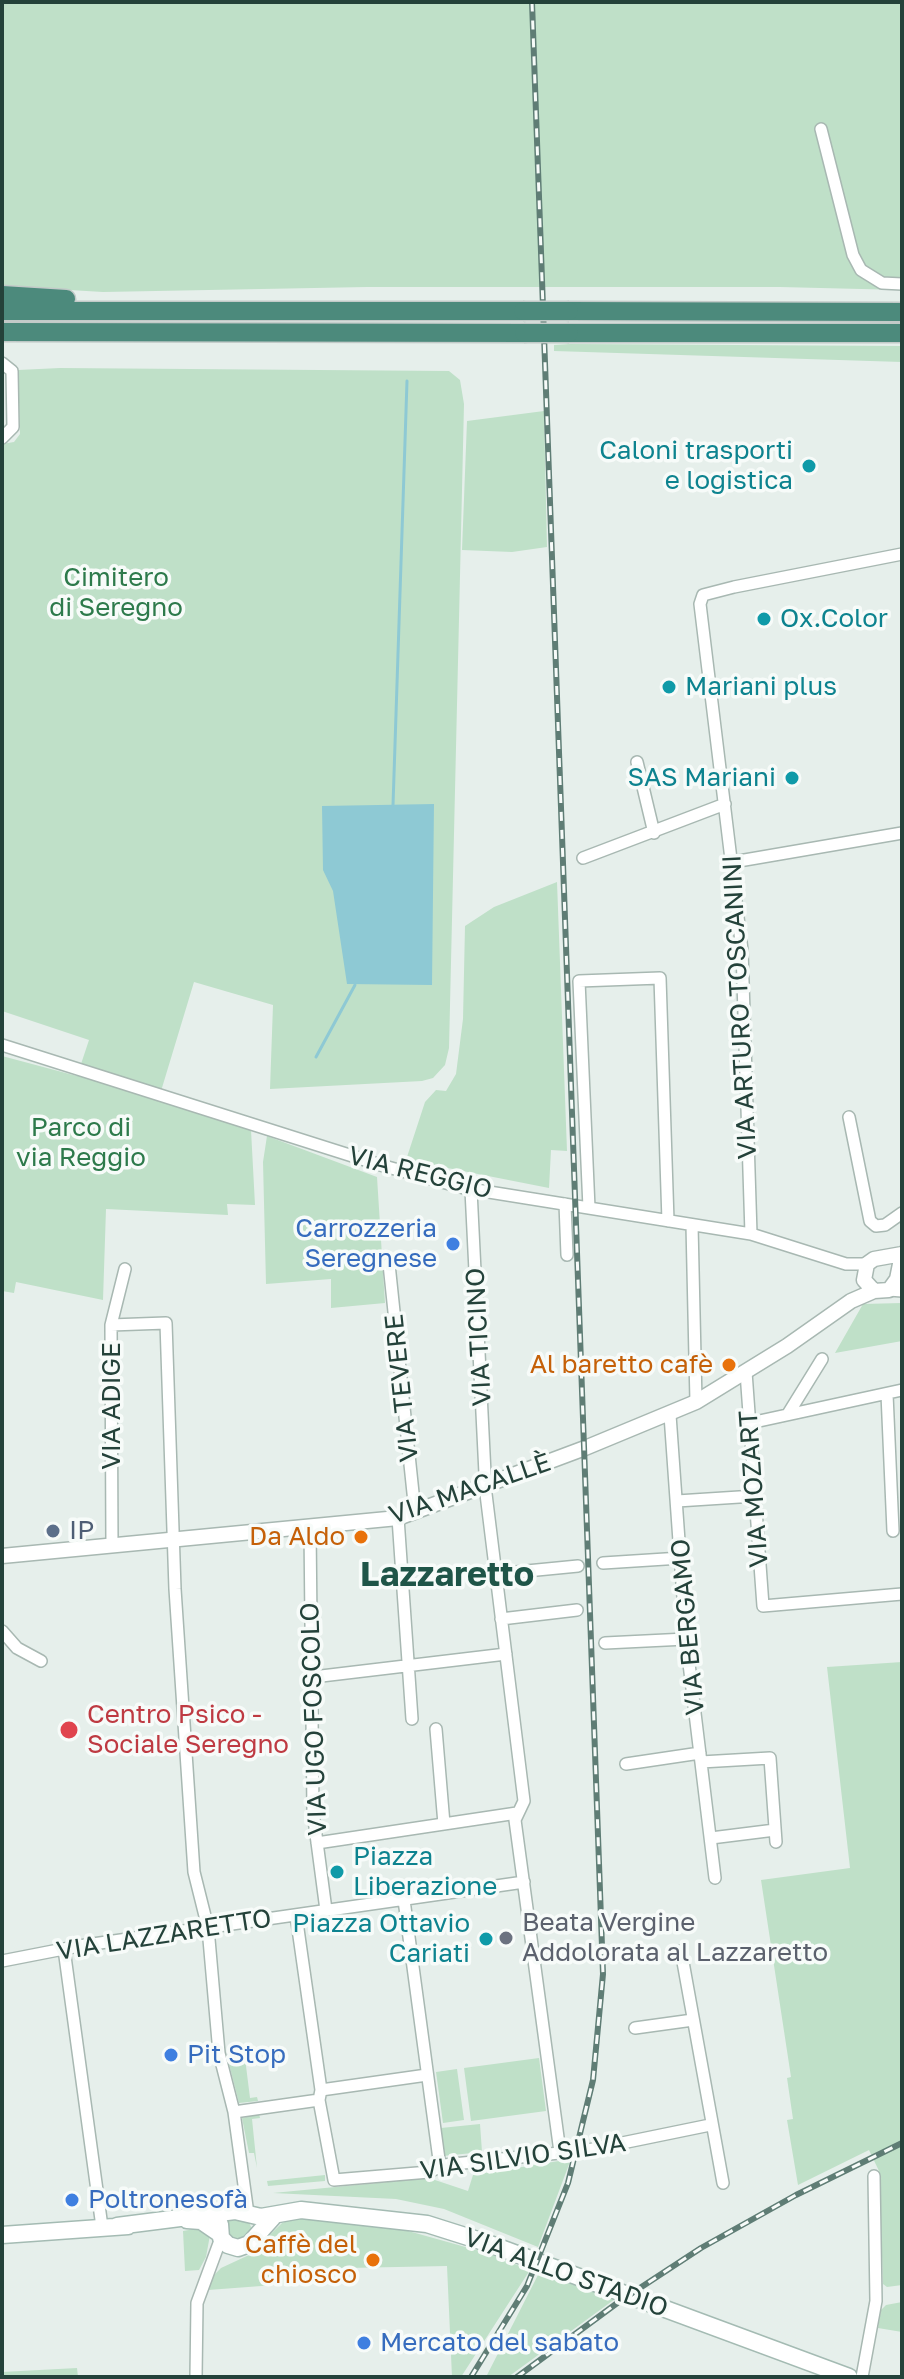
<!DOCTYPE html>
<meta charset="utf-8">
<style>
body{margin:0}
#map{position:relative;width:904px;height:2379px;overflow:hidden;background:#e6efeb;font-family:"Golos Text",sans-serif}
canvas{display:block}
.frame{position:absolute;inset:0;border:4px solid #24423a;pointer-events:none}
</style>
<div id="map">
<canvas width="904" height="2379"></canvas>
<div class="frame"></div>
</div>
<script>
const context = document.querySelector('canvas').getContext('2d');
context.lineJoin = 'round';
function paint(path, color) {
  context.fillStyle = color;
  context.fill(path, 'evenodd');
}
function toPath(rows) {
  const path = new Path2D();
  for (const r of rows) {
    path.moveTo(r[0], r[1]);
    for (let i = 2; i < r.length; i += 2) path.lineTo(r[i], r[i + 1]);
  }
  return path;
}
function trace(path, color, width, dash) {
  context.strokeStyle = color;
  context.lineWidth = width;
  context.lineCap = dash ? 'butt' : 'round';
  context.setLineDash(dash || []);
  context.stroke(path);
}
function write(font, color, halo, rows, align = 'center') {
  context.font = font + ' "Golos Text",sans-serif';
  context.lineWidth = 7;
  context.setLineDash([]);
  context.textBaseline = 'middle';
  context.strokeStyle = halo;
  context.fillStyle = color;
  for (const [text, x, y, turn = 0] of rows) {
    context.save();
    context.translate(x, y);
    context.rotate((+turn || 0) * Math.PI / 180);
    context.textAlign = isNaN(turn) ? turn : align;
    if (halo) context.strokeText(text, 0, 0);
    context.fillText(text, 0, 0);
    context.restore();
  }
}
paint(toPath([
 [2,2,902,2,902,290,780,287,367,287,103,292,2,286],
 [570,344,902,346,902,362,554,351,554,345],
 [60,368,449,371,460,380,464,404,449,1048,445,1065,433,1078,422,1081,270,1089,273,1005,194,982,158,1101,251,1130,255,1205,227,1204,228,1215,106,1209,103,1300,16,1282,14,1293,2,1291,2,1056,77,1076,89,1040,2,1011,2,444,14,442,20,434,18,370],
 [544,411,547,547,512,552,462,550,467,421],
 [557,882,567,1151,551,1150,549,1188,412,1161,407,1157,425,1102,436,1090,446,1091,456,1074,463,1019,465,926,494,907],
 [267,1136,377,1177,385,1303,331,1308,331,1279,266,1284,263,1162],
 [902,1303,902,1341,835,1353,863,1304],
 [902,1662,902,2285,887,2287,883,2284,879,2171,869,2150,798,2185,787,2120,793,2119,787,2078,791,2077,761,1880,850,1868,827,1667],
 [251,2049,252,2057,245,2058,250,2098,257,2097,258,2101,239,2103,227,2056],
 [539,2058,546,2111,471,2121,464,2068],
 [457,2069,464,2120,443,2123,436,2072],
 [259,2114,260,2118,252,2119,257,2168,254,2153,249,2153,242,2118],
 [480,2124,482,2152,443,2156,441,2128],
 [571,2159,538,2247,444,2209,396,2199,273,2193,429,2178,468,2191,473,2175],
 [325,2175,325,2181,268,2186,267,2181],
 [229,2217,247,2218,252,2229,245,2241,230,2241,225,2222],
 [296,2218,401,2229,487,2253,530,2270,461,2377,452,2377,447,2266,298,2269,298,2277,288,2284,208,2290,211,2278,221,2268,249,2255,282,2223],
 [200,2228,210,2235,206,2257,199,2270,185,2271,183,2231],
 [539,2273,615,2299,508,2377,486,2377],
 [902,2302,902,2332,878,2328,881,2310,886,2305],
 [77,2368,78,2377,2,2377,2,2372]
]), '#bfe0c8');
paint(toPath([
 [434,804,432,985,347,984,333,891,323,870,322,806]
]), '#8ec9d4');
trace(toPath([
 [393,805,407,381],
 [316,1057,355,985]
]), '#8ec9d4', 3);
const minor = toPath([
 [821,129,853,255,861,270,882,283,902,284],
 [2,363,12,371,13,427,2,438],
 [637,762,654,833],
 [583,858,725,804],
 [733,862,902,833],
 [2,1045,384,1166,464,1188,751,1234,846,1264,868,1264],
 [849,1117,870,1221,876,1226,885,1225,902,1213],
 [471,1190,486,1494,524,1801,515,1820,560,2152],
 [565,1204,567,1255],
 [589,1208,579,981,660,978,668,1221],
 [692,1225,696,1402],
 [751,1234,742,950,700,604,703,595,734,587,902,554],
 [389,1264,415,1512],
 [889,1290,902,1291],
 [111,1325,166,1323,175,1589,194,1872,208,1928,219,2053,234,2112,248,2214],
 [746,1372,763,1606,902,1594],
 [887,1394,893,1531],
 [788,1414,822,1359],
 [670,1415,686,1639,715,1878],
 [750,1423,902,1390],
 [677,1501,755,1496],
 [398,1518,412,1719],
 [310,1528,313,1812,326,1910],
 [112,1546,111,1325,125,1269],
 [603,1563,681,1558],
 [496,1574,578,1566],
 [501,1619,577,1610],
 [2,1631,17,1648,41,1661],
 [605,1643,686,1639],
 [313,1677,506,1654],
 [436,1729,444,1824],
 [701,1762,770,1758,776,1842],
 [626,1764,700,1753],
 [711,1838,775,1830],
 [317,1843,517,1813],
 [404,1900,440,2167],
 [296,1915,321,2090,319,2100,334,2180,429,2172,444,2165,588,2150,710,2125],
 [64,1949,102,2227],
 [681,1951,723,2183],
 [2,1961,79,1946,524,1882],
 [635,2028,693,2020],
 [321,2090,427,2075],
 [234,2112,319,2100],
 [196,2377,197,2303,221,2238],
 [862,2377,876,2301,874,2176]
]);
const tertiary = toPath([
 [874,1291,864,1280,867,1264,874,1259,902,1254],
 [2,1556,398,1518,585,1448,696,1402,787,1346,851,1301,874,1291,889,1290,897,1279,902,1254]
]);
const secondary = toPath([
 [187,2220,201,2221,220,2234],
 [220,2224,221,2238,228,2245,238,2248,249,2244,275,2215],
 [117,2226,235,2211,261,2217,301,2210,427,2224,487,2243,849,2377],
 [2,2235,128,2226]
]);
const trunk = toPath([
 [2,295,66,299],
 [2,311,523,311],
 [569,311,902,312],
 [2,332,524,333],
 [569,333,902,333]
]);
trace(minor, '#a8b8b2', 14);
trace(tertiary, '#a8b8b2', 17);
trace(secondary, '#a4bbb3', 19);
trace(trunk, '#c2cac8', 21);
trace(minor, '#fff', 11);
trace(tertiary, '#fff', 14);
trace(secondary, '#fff', 16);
trace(trunk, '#4c8a7c', 18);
const rail = toPath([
 [471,2377,527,2286,568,2183,593,2080,603,1974,532,2],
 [517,2377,620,2301,701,2248,796,2195,902,2143]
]);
trace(rail, '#5f7d75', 6);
trace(rail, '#f7fbf9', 3, [9]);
const trunkBridge = toPath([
 [523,311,569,311],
 [524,333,569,333]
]);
trace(trunkBridge, '#c2cac8', 21, []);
trace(trunkBridge, '#4c8a7c', 18);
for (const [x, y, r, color] of [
 [809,466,8,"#0f9aa8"],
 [764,619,8,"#0f9aa8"],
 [669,687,8,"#0f9aa8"],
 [792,778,8,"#0f9aa8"],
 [453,1244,8,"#3f7fe0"],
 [729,1365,8,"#e8710a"],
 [53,1531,8,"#5c6f8a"],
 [361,1537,8,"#e8710a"],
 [69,1730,10,"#e0444e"],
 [337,1872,8,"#0f9aa8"],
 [506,1938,8,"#6b7280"],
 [486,1939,8,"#0f9aa8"],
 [171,2055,8,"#3f7fe0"],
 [72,2200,8,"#3f7fe0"],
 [373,2260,8,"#e8710a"],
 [364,2343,8,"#3f7fe0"]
]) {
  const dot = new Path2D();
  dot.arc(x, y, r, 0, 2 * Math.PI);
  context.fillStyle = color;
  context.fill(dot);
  trace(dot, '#f7fbf9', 3);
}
write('26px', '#0d838f', '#f7fbf9', [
 ["Caloni trasporti",793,451],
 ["e logistica",793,481],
 ["Ox.Color",780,619,"left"],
 ["Mariani plus",685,687,"left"],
 ["SAS Mariani",776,778],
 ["Piazza",353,1857,"left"],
 ["Liberazione",353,1887,"left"],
 ["Piazza Ottavio",470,1924],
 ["Cariati",470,1954]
], 'right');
write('26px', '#2d7a4b', '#f7fbf9', [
 ["Cimitero",116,578],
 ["di Seregno",116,608],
 ["Parco di",81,1128],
 ["via Reggio",81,1158]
]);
write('26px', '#24423a', '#f7fbf9', [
 ["VIA ARTURO TOSCANINI",740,1007,-93],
 ["VIA REGGIO",420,1173,14],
 ["VIA TICINO",479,1337,-93],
 ["VIA TEVERE",402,1388,-96],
 ["VIA ADIGE",112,1406,-90],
 ["VIA MACALLÈ",470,1489,-19],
 ["VIA MOZART",754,1489,-94],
 ["VIA BERGAMO",688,1627,-95],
 ["VIA UGO FOSCOLO",314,1719,-92],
 ["VIA LAZZARETTO",164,1935,-9],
 ["VIA SILVIO SILVA",523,2157,-8],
 ["VIA ALLO STADIO",566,2273,20]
]);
write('26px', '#366cbe', '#f7fbf9', [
 ["Carrozzeria",437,1229,"right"],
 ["Seregnese",437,1259,"right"],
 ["Pit Stop",187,2055],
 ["Poltronesofà",88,2200],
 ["Mercato del sabato",380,2343]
], 'left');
write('26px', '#c56008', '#f7fbf9', [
 ["Al baretto cafè",713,1365],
 ["Da Aldo",345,1537],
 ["Caffè del",357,2245],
 ["chiosco",357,2275]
], 'right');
write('26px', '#4e5e75', '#f7fbf9', [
 ["IP",69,1531]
], 'left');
write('26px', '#be3a42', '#f7fbf9', [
 ["Centro Psico -",87,1715],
 ["Sociale Seregno",87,1745]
], 'left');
write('26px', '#5b616d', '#f7fbf9', [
 ["Beata Vergine",522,1923],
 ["Addolorata al Lazzaretto",522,1953]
], 'left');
write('bold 34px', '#1f5548', '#f7fbf9', [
 ["Lazzaretto",447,1575]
]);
</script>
